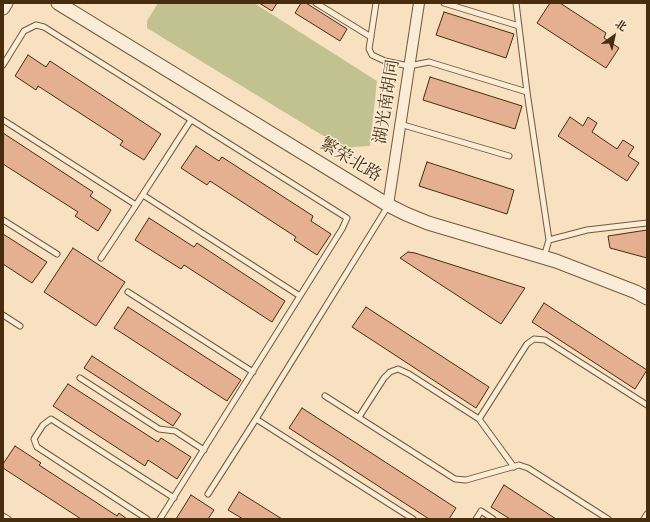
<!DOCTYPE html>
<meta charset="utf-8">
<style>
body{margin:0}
#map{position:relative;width:650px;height:522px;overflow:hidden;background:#f8e1c1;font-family:"IM FELL DW Pica","Noto Serif SC",serif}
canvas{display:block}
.frame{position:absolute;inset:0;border:4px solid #472c0d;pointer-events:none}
.north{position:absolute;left:594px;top:16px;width:40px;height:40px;-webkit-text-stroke:3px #faecd7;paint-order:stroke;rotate:33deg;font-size:11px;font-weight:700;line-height:16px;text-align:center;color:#472c0d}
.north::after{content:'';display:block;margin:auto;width:14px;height:18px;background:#472c0d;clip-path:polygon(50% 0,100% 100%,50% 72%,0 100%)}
</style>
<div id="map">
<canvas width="650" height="522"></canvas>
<div class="frame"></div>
<div class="north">北</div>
</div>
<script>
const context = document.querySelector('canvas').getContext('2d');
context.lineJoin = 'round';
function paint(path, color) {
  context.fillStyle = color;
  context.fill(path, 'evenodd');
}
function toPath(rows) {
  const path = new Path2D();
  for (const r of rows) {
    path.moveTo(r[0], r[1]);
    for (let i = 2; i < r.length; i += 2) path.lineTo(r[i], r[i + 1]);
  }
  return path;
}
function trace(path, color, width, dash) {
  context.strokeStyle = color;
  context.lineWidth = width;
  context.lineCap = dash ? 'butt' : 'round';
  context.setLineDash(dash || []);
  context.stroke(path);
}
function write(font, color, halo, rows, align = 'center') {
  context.font = font + ' "IM FELL DW Pica","Noto Serif SC",serif';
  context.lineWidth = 3;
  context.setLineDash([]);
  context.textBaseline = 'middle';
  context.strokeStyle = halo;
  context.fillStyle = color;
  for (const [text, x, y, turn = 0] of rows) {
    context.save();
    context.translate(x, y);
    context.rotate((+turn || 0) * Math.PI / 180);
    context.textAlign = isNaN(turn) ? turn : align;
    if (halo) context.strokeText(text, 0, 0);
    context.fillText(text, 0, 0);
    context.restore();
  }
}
paint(toPath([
 [158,3,254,3,377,81,370,146,353,147,348,151,147,28,147,21]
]), '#c1c290');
const building = toPath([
 [259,3,277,3,272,11,259,3],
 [301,3,306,3,347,29,340,41,295,13,301,3],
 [550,3,560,3,606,33,604,38,619,48,606,68,537,23,550,3],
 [444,12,514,34,506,58,436,35,444,12],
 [28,55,46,67,50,61,161,134,144,160,120,145,123,141,38,86,36,90,15,76,28,55],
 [430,77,522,106,515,129,423,100,430,77],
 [570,117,583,126,588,117,597,123,592,132,617,149,623,140,634,147,628,156,639,163,627,181,558,136,570,117],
 [3,133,93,192,90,196,111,210,98,231,75,216,78,212,3,164,3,133],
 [196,146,219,161,222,157,313,216,311,221,331,234,317,255,294,240,296,237,210,181,207,185,181,168,196,146],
 [427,162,514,190,507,214,419,186,427,162],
 [149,218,194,247,197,243,285,301,272,322,184,265,181,269,135,240,149,218],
 [647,230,647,258,610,248,608,236,647,230],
 [3,234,47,262,32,283,3,264,3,234],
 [73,248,125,282,96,326,44,292,73,248],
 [408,252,415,253,525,288,501,324,400,258,408,252],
 [544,303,647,370,635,389,532,322,544,303],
 [128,307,241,380,227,401,114,328,128,307],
 [366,307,489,387,476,408,352,327,366,307],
 [92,356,181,414,173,426,84,368,92,356],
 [68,384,158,442,161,438,191,457,177,479,148,460,145,466,53,406,68,384],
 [302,408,456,508,449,519,429,519,289,428,302,408],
 [15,446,41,463,39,465,117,516,119,513,127,519,81,519,3,468,3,464,15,446],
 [504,485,556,519,510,519,491,507,504,485],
 [239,492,282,519,243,519,228,510,239,492],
 [191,495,214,510,208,519,176,519,191,495]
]);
paint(building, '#e5b091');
trace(building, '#472c0d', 1);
const service = toPath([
 [316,3,371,37],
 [376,3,369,49,372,55,385,61,409,66,429,62,527,92],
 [444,3,519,26],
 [516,3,527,92,549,240,544,257],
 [3,65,24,31,36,25,44,27,347,218,342,229,160,519],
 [3,120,136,205],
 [400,124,509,156],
 [143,195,300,296],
 [3,220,57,254],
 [549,240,587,230,647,223],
 [101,258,136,205,191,120],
 [128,292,253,372],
 [3,315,20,326],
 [80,378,159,429,175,431,204,450],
 [325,396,455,479,466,480,519,465,528,468,608,519],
 [359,417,384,378,390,372,398,369,409,374,479,419,527,344,534,339,545,340,647,405],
 [256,419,413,519],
 [479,419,514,467],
 [208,494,256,419,388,206],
 [3,516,8,519],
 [147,519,37,447,34,439,43,425,51,419,174,498],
 [476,519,481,511,493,519],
 [644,519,647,514]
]);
const minor = toPath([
 [388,205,419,3]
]);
const tertiary = toPath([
 [58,3,388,205,406,214,428,223,556,261,636,292,647,298],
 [3,8,6,3]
]);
trace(service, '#73593a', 7);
trace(minor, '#73593a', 12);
trace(tertiary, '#73593a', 15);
trace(service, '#faecd7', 5);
trace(minor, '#faecd7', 10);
trace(tertiary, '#faecd7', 13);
write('17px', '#472c0d', '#faecd7', [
 ["湖光南胡同",388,102,-81],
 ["繁荣北路",350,161,31]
]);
</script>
